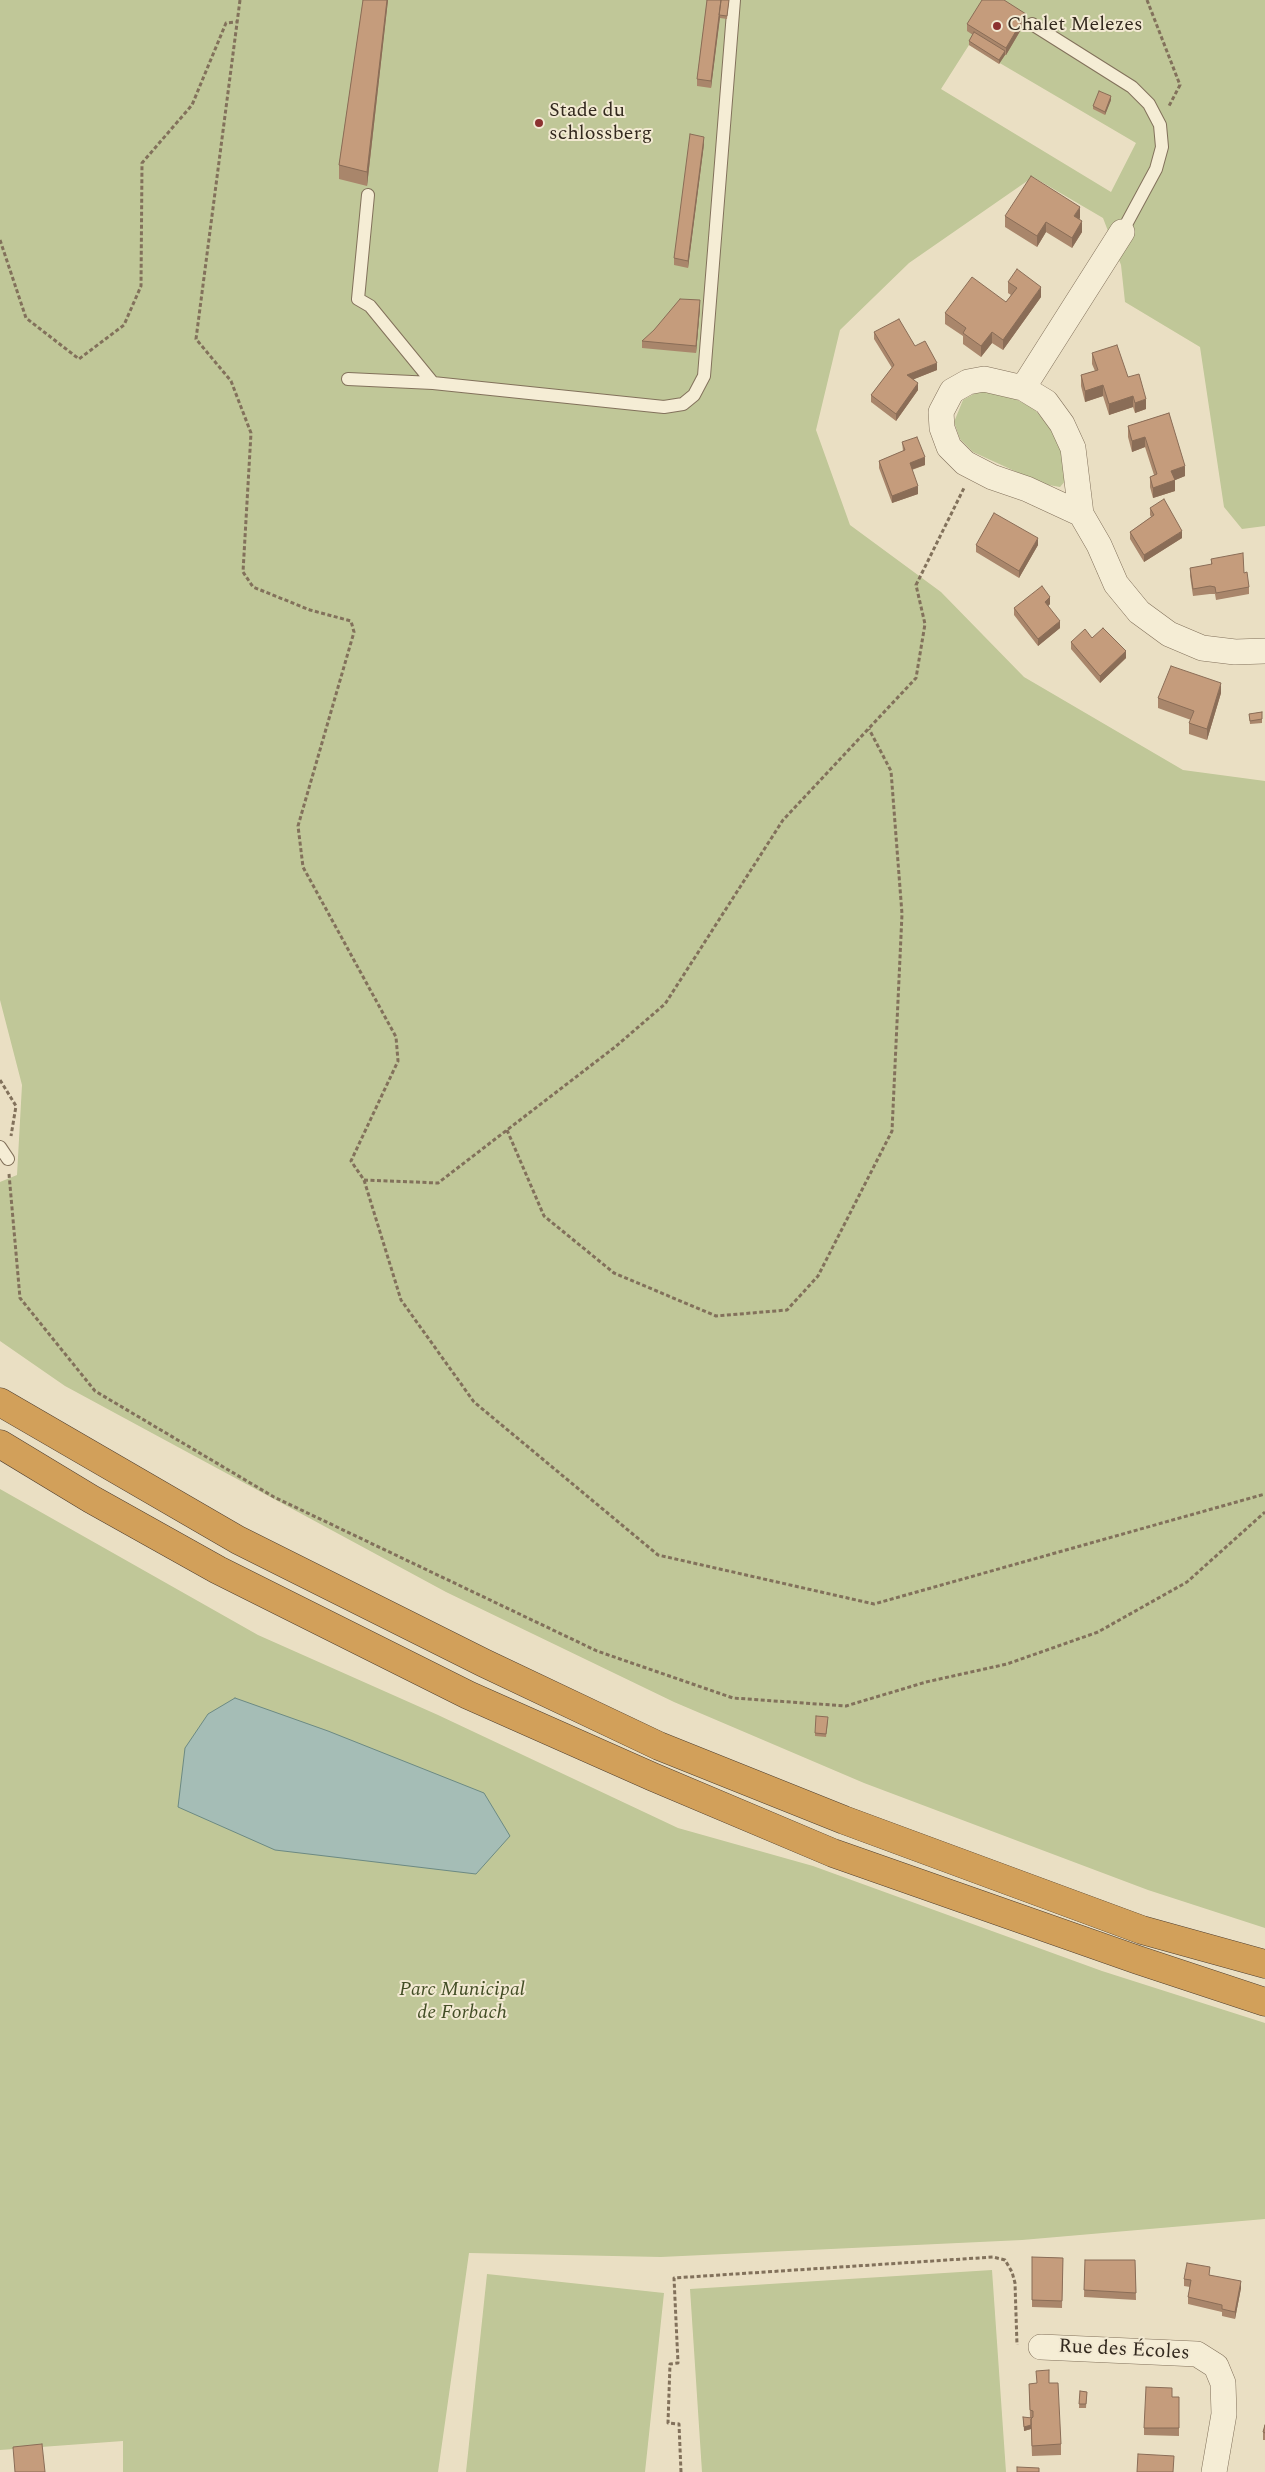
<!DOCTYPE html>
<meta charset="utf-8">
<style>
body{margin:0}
canvas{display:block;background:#eadfc3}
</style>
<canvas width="1265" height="2472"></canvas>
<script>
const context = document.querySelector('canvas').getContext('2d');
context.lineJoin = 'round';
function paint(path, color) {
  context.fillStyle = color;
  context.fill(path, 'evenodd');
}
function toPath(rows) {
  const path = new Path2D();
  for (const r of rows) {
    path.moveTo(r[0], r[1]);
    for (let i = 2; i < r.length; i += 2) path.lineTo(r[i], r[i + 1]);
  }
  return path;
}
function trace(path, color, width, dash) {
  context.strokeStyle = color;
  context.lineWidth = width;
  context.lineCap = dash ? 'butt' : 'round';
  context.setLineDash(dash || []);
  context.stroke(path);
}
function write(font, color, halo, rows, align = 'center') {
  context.font = font + ' Spectral,serif';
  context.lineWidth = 4;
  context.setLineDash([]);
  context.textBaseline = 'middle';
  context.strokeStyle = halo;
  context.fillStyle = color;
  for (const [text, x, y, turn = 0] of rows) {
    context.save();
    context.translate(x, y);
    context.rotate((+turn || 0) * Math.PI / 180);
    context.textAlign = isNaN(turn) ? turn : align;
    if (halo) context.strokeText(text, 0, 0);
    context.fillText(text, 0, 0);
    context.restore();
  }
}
paint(toPath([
 [0,0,1265,0,1265,526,1242,529,1224,507,1200,347,1125,302,1121,265,1103,218,1033,177,909,263,840,330,816,430,850,525,941,592,1024,677,1183,770,1265,781,1265,1928,1148,1890,864,1783,674,1702,446,1592,65,1386,0,1341,0,1182,17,1175,22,1085,0,1000],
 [969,45,1136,143,1111,192,941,89],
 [983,389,1011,397,1033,408,1054,431,1065,460,1067,479,1060,487,1043,484,973,452,960,439,954,422,963,400],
 [0,1489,258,1635,438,1715,678,1828,813,1866,1102,1971,1265,2023,1265,2219,1022,2240,661,2257,469,2253,438,2472,123,2472,123,2441,0,2450],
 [992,2270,1006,2472,702,2472,690,2289],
 [487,2274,664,2293,645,2472,466,2472]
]), '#c0c798');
const water = toPath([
 [235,1698,328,1731,484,1793,510,1836,476,1874,275,1850,178,1807,185,1748,208,1714,235,1698]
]);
paint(water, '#a5bdb6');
trace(water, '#6c8a83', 1);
const service = toPath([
 [1032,24,1132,87,1149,104,1160,125,1162,147,1156,169,1122,232],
 [368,195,358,299,370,306,433,383],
 [348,379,433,383,664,407,683,404,694,395,704,376,734,0],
 [0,1147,8,1159]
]);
const minor = toPath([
 [1023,388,1122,232],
 [1081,514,1027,489,992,477,965,463,949,447,942,428,941,412,952,391,968,382,984,379,1023,388,1046,402,1062,424,1073,448,1081,514,1099,545,1116,584,1139,612,1169,634,1202,648,1235,652,1265,651],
 [1041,2347,1197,2354,1216,2366,1223,2383,1224,2414,1214,2472]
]);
const motorway = toPath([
 [0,1402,238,1540,484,1663,659,1746,844,1820,1142,1930,1265,1964],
 [0,1444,91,1499,218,1570,468,1695,653,1777,833,1853,1138,1960,1265,2002]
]);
trace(service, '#82715b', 14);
trace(minor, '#82715b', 26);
trace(motorway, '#503f2f', 29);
trace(toPath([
 [240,0,196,339,231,381,251,433,243,572,253,587,310,610,351,621,354,632,298,826,303,867,396,1037,398,1061,351,1161,364,1180,401,1300,474,1402,658,1555,874,1604,1265,1494],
 [1147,0,1180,85,1169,106],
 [0,240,26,318,79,359,124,325,141,286,142,163,192,105,226,23,237,22],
 [0,1080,16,1106,11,1136],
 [507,1130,544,1216,614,1273,716,1316,787,1310,818,1276,892,1131,902,914,891,771,869,729],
 [9,1174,20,1298,95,1391,274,1497,597,1651,733,1698,846,1706,926,1682,1007,1664,1098,1632,1187,1582,1265,1512],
 [364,1180,438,1183,615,1047,665,1004,783,820,916,678,925,624,916,585,964,488],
 [681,2472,679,2424,668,2423,670,2364,678,2363,674,2278,993,2257,1005,2260,1012,2272,1015,2283,1017,2345]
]), '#82715b', 3, [4, 2.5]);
trace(service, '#f5edd5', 12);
trace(minor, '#f5edd5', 25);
trace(motorway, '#d2a05a', 28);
paint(toPath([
 [363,0,388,0,367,186,339,179,339,165],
 [707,0,729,0,727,19,720,18,711,88,697,86,697,79],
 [1026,21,1006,55,1005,55,999,64,969,45,969,41,973,35,967,31,967,24],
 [1111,100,1105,115,1093,109,1093,106],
 [704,144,688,268,674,265,674,258],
 [1005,216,1080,218,1079,219,1082,232,1072,248,1046,232,1037,247,1005,227],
 [1008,282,1041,297,1003,350,992,343,981,357,963,344,963,336,945,324,945,313,1006,302,1011,295,1008,293],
 [700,308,696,353,642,348,642,341],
 [874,332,915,346,937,370,914,379,918,390,896,421,871,402,871,395,892,368,874,339],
 [1092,353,1128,377,1146,409,1135,413,1133,407,1109,415,1103,396,1085,402,1081,386,1081,375,1095,371,1092,364],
 [1169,413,1185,476,1175,480,1175,491,1153,498,1150,487,1150,477,1154,475,1145,447,1132,452,1128,437,1128,426],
 [902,442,925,465,912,470,918,494,892,503,879,468,879,461,903,451],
 [1150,508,1182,538,1144,562,1130,539,1130,532,1151,517,1150,515],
 [976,545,1038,545,1019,578,976,552],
 [1211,559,1244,573,1249,587,1249,594,1216,600,1215,594,1210,594,1193,596,1190,576,1190,568,1211,565],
 [1050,604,1048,606,1060,628,1038,646,1014,615,1014,608],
 [1092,638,1126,658,1100,683,1071,649,1071,642],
 [1221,693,1207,740,1189,734,1189,723,1191,720,1158,708,1158,698],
 [1262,712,1262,723,1250,724,1249,714],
 [828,1721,826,1737,815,1736,815,1733],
 [1032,2257,1063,2258,1062,2308,1032,2307],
 [1085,2260,1135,2260,1136,2300,1084,2297],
 [1210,2275,1241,2288,1235,2319,1222,2316,1222,2312,1188,2304,1188,2297,1190,2287,1184,2286,1184,2279],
 [1049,2383,1061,2444,1061,2455,1032,2456,1031,2429,1024,2431,1023,2417,1030,2418,1029,2384],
 [1080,2391,1087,2392,1086,2408,1079,2408],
 [1172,2397,1179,2397,1179,2436,1144,2435,1144,2428],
 [1265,2425,1265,2440,1263,2440,1263,2432]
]), '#a9866b');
paint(toPath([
 [387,0,388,0,367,186,367,172],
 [721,0,722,0,711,88,711,81],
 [1026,14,1026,21,1006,55,1006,48],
 [1005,51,1005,55,999,64,999,60],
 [1111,96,1111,100,1105,115,1105,112],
 [704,137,704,144,688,268,688,261],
 [1080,207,1080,218,1074,226,1074,216],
 [1082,221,1082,232,1072,248,1072,238],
 [1046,222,1046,232,1037,247,1037,236],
 [1041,287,1041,297,1003,350,1003,340],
 [700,300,700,308,696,353,696,346],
 [992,332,992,343,981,357,981,346],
 [937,363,937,370,907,382,907,375],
 [918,383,918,390,896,421,896,414],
 [1103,385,1103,396,1085,402,1085,391],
 [1133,396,1133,407,1109,415,1109,404],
 [1146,399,1146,409,1135,413,1135,403],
 [1145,437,1145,447,1132,452,1132,441],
 [925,457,925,465,910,470,910,463],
 [1185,466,1185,476,1173,481,1175,480,1175,491,1153,498,1153,488,1171,471],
 [918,486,918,494,892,503,892,496],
 [1182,531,1182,538,1144,562,1144,555],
 [1038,538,1038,545,1019,578,1019,571],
 [1050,597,1050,604,1045,609,1045,602],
 [1060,621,1060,628,1038,646,1038,639],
 [1126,651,1126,658,1100,683,1100,676],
 [1221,683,1221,693,1207,740,1207,729],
 [1241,2281,1241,2288,1235,2319,1235,2312],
 [1031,2425,1031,2429,1024,2431,1024,2427]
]), '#8a6d57');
const building = toPath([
 [363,0,387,0,367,172,339,165,363,0],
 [707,0,721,0,711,81,697,79,707,0],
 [721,0,729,0,727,16,719,15,721,0],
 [982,0,1004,0,1026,14,1006,48,967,24,982,0],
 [974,32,1005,51,999,60,969,41,974,32],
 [1099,91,1111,96,1105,112,1093,106,1099,91],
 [690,134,704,137,688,261,674,258,690,134],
 [1031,176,1080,207,1074,216,1082,221,1072,238,1046,222,1037,236,1005,216,1031,176],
 [1017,269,1041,287,1003,340,992,332,981,346,963,333,966,328,945,313,972,277,1006,302,1017,288,1008,282,1017,269],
 [680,299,700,300,696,346,642,341,654,330,680,299],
 [899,319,915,346,925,341,937,363,907,375,918,383,896,414,871,395,894,365,874,332,899,319],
 [1117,345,1128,377,1139,374,1146,399,1135,403,1133,396,1109,404,1103,385,1085,391,1081,375,1098,370,1092,353,1117,345],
 [1169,413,1185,466,1171,471,1175,480,1153,488,1150,477,1157,474,1145,437,1132,441,1128,426,1169,413],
 [917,437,925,457,910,463,918,486,892,496,879,461,905,450,902,442,917,437],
 [1164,499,1182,531,1144,555,1130,532,1154,515,1150,508,1164,499],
 [994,513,1038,538,1019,571,976,545,994,513],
 [1243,553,1244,573,1247,572,1249,587,1216,593,1215,587,1210,586,1193,589,1190,568,1212,564,1211,559,1243,553],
 [1042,586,1050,597,1045,602,1060,621,1038,639,1014,608,1042,586],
 [1103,628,1126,651,1100,676,1071,642,1085,629,1092,638,1103,628],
 [1171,666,1221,683,1207,729,1189,723,1194,711,1158,698,1171,666],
 [1262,712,1262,719,1250,721,1249,714,1262,712],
 [816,1716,828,1717,826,1734,815,1733,816,1716],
 [1032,2257,1063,2258,1062,2301,1032,2300,1032,2257],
 [1085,2260,1135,2260,1136,2293,1084,2290,1085,2260],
 [1187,2263,1210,2267,1209,2275,1241,2281,1235,2312,1222,2309,1222,2305,1188,2297,1191,2280,1184,2279,1187,2263],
 [1049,2370,1049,2383,1058,2383,1061,2444,1032,2446,1031,2419,1033,2417,1033,2411,1030,2410,1029,2384,1037,2383,1036,2371,1049,2370],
 [1146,2387,1172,2388,1172,2397,1179,2397,1179,2428,1144,2428,1146,2387],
 [1080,2391,1087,2392,1086,2404,1079,2404,1080,2391],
 [1023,2417,1032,2418,1031,2419,1031,2425,1024,2427,1023,2417],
 [1265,2425,1265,2433,1263,2432,1265,2425],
 [42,2444,45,2472,15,2472,13,2447,42,2444],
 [1138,2454,1174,2456,1173,2472,1137,2472,1138,2454],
 [1017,2467,1039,2468,1039,2472,1017,2472,1017,2467]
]);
paint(building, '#c59c7c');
trace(building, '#8a6d57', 1);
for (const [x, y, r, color] of [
 [997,26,5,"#8c3230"],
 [539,123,5,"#8c3230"]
]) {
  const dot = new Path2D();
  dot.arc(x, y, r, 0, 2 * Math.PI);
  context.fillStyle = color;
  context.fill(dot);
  trace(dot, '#f2e9d2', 2);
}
write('20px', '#33291e', '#f2e9d2', [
 ["Chalet Melezes",1007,26],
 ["Stade du",549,112],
 ["schlossberg",549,135]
], 'left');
write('italic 20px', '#434e26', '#f2e9d2', [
 ["Parc Municipal",462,1991],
 ["de Forbach",462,2014]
]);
write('20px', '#33291e', '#f2e9d2', [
 ["Rue des Écoles",1124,2351,3]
]);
</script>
